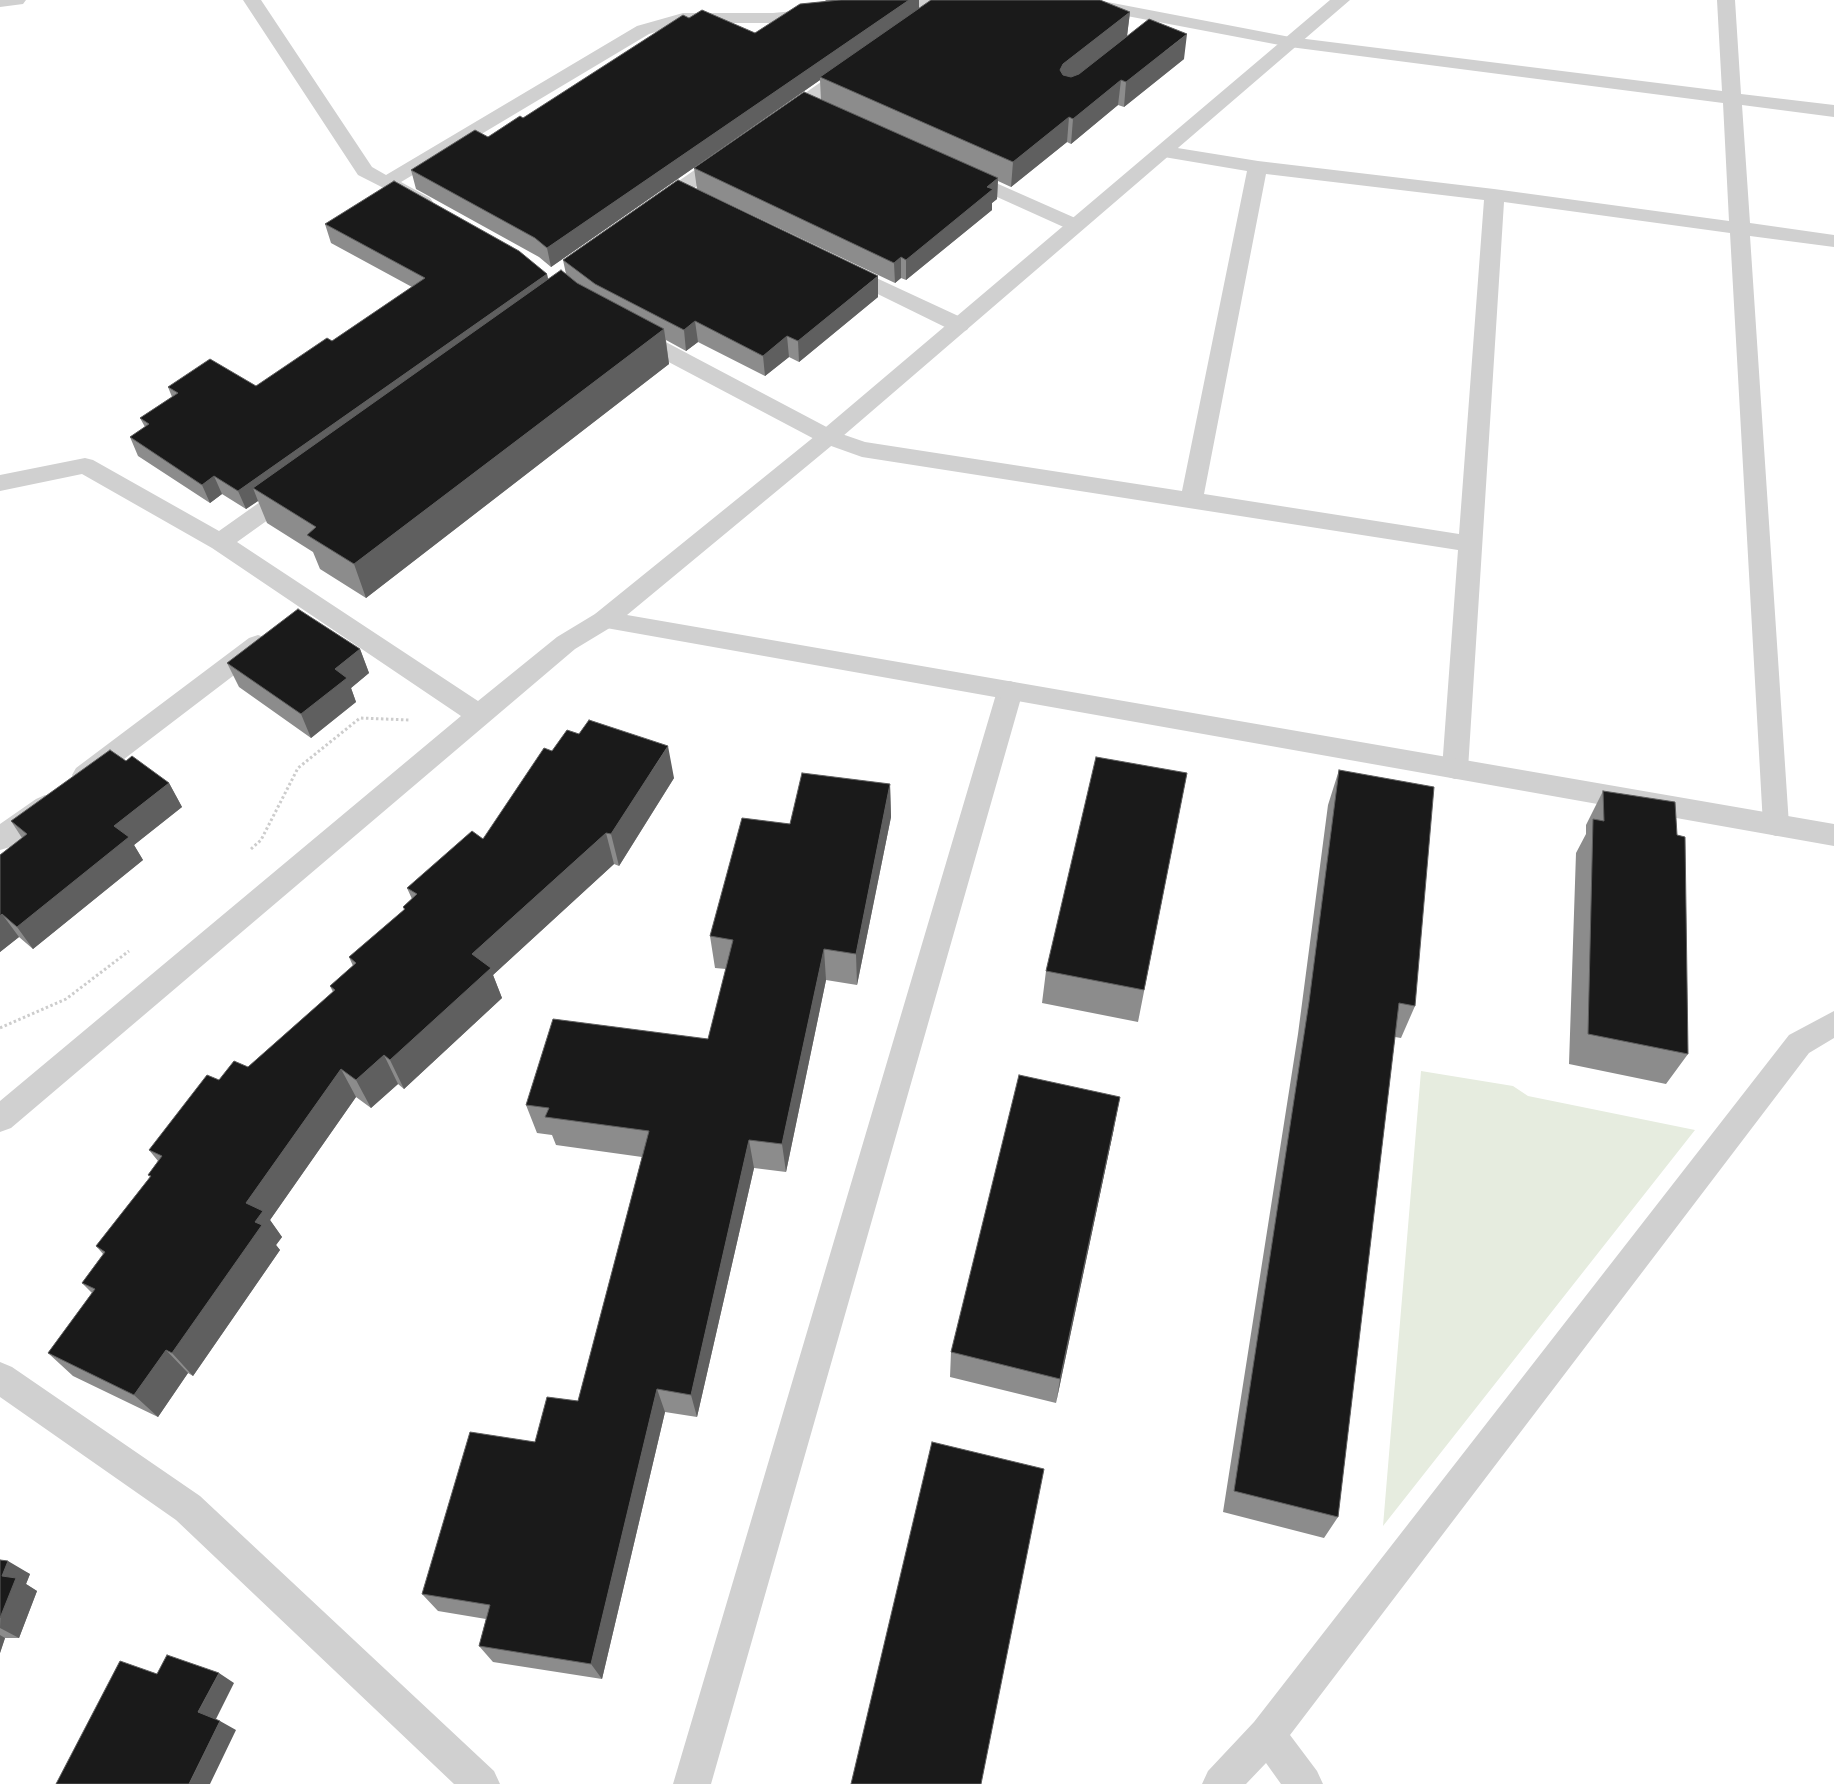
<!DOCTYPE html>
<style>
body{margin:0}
canvas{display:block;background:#fff}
</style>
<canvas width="1834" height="1784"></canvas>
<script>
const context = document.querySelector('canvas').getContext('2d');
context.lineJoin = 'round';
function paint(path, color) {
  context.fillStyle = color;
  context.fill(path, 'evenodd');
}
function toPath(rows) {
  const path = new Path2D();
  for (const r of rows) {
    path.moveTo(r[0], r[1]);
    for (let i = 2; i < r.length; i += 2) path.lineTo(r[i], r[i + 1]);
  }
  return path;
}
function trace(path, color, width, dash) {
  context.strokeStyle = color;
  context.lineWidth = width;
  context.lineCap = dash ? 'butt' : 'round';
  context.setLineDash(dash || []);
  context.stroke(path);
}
paint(toPath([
 [1421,1071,1513,1086,1528,1096,1695,1130,1383,1526]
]), '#e6ecdf');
trace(toPath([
 [251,849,261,840,298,768,360,718,409,720],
 [0,1028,66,999,129,951]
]), '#cdcdcd', 3, [2.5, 2.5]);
paint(toPath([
 [0,0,26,0,23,4,0,7,0,0],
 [243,0,261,0,372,167,386,175,637,26,683,13,773,13,815,9,821,10,824,14,821,18,815,19,773,23,684,23,649,34,401,182,430,198,433,202,430,206,423,208,358,175,243,0],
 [912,0,980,0,977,4,971,5,883,13,877,12,874,8,877,4,883,3,912,0],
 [1060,0,1097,0,1290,37,1722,91,1717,0,1735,0,1741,94,1834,105,1834,117,1742,105,1750,223,1834,235,1834,247,1750,236,1789,825,1785,833,1776,836,1767,833,1763,825,1730,233,1504,202,1468,769,1464,776,1455,779,1446,776,1442,769,1458,550,862,457,820,442,627,340,624,335,627,330,635,328,643,330,836,432,865,442,1182,491,1247,171,1158,156,1155,152,1158,148,1165,146,1258,161,1494,189,1729,221,1723,103,1290,47,1069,5,1063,4,1060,0],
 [1266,174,1484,200,1459,534,1204,494,1266,174],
 [851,64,858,66,860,70,858,74,789,122,775,122,772,118,775,114,844,66,851,64],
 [726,151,733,153,736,157,733,161,664,209,657,211,650,209,647,205,650,201,719,153,726,151],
 [962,168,1082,221,1085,225,1082,229,1075,231,1068,229,955,178,952,174,955,170,962,168],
 [844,263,967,320,970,325,967,330,959,332,951,330,837,274,834,269,837,264,844,263],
 [85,458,93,460,219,531,284,485,292,483,300,485,304,491,300,497,237,542,478,701,557,637,595,614,604,611,613,614,616,620,613,626,575,649,11,1128,0,1132,0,1101,461,716,212,548,82,474,0,491,0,475,85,458],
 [258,635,267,638,270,644,267,650,94,782,85,785,76,782,72,775,76,768,249,638,258,635],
 [1010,681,1019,684,1023,691,711,1784,673,1784,997,691,1001,684,1010,681],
 [45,795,54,799,58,806,54,813,10,847,0,850,0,824,36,799,45,795],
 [1834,1011,1834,1038,1809,1053,1290,1735,1317,1771,1323,1784,1281,1784,1266,1763,1246,1784,1202,1784,1208,1771,1254,1722,1789,1035,1834,1011],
 [0,1362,12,1367,200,1496,494,1771,500,1784,454,1784,176,1520,0,1397,0,1362]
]), '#d0d0d0');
paint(toPath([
 [1330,0,1350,0,836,442,627,615,1834,824,1834,846,595,626,592,620,595,614,820,432,1330,0]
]), '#d0d0d0');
paint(toPath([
 [825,0,919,0,919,8,1130,12,1127,36,1184,59,1124,107,1118,105,1071,144,1067,142,1011,187,998,181,997,199,992,203,992,210,906,280,901,278,895,283,697,189,694,168,821,100,820,80,551,267,539,257,416,189,411,170,488,137,523,118,689,18,755,33,826,1],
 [325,224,547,274,548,280,566,274,563,260,878,297,799,362,789,357,765,376,698,342,686,351,666,340,669,364,366,598,320,569,313,552,267,523,258,501,246,509,222,494,210,503,138,456,130,437,145,427,140,418,172,397,168,387,256,386,332,341,412,287,331,243],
 [360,649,369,673,351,688,356,702,311,738,239,687,227,663],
 [552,751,674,778,619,866,614,864,493,975,502,998,404,1089,398,1084,371,1108,356,1097,270,1220,282,1237,276,1245,280,1250,193,1376,188,1373,158,1417,73,1376,48,1353,92,1293,82,1283,103,1254,96,1246,150,1177,148,1175,158,1161,149,1150,219,1080,248,1067,333,992,330,986,353,966,349,957,404,910,403,907,412,899,407,888,483,839],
 [126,761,169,783,182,807,134,845,143,860,33,949,19,937,0,952,0,855,22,838,11,821],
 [1339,770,1415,1006,1401,1038,1395,1037,1338,1517,1324,1538,1223,1512,1298,1034,1328,805],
 [1187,773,1138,1022,1042,1003,1046,971],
 [890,784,891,817,857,985,826,980,786,1172,754,1168,697,1417,665,1412,602,1679,493,1662,479,1646,486,1619,438,1611,422,1594,535,1442,578,1401,642,1157,556,1145,552,1135,537,1133,526,1105,708,1039,726,969,715,968,710,936,790,824],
 [1603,791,1688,1054,1666,1084,1569,1064,1576,853,1586,834,1586,825],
 [1114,1128,1056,1403,950,1377,951,1352],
 [0,1560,30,1574,26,1584,37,1591,19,1638,5,1638,0,1653]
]), '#8c8c8c');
paint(toPath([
 [909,0,919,0,919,12,820,77,820,80,551,267,547,248],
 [1130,12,1127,36,1061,89,1060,70,1063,64],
 [1187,34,1184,59,1124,107,1126,82],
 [1121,80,1118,105,1071,144,1073,119],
 [1069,117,1067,142,1011,187,1013,162],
 [998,178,997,199,992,203,992,210,906,280,906,260,987,187],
 [901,257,901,278,895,283,894,263],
 [547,274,551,293,253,488,258,501,246,509,238,491],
 [878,276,878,297,799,362,798,341],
 [695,321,698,342,686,351,684,330],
 [664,329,669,364,366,598,354,564],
 [787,336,789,357,765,376,763,356],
 [214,476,222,494,210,503,202,485],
 [360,649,369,673,351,688,356,702,311,738,301,714,335,669],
 [668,746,674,778,619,866,611,834],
 [169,783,182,807,134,845,143,860,33,949,17,927,114,826],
 [890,784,891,817,857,985,856,954],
 [606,833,614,864,493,975,502,998,404,1089,390,1060,472,954],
 [2,914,19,937,0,952,0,916],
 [824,949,826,980,786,1172,782,1144],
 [384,1055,398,1084,371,1108,356,1080],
 [341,1069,356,1097,270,1220,282,1237,276,1245,280,1250,193,1376,172,1353,255,1222,246,1203],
 [1120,1097,1114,1128,1056,1403,1060,1379],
 [749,1140,754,1168,697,1417,691,1395],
 [166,1350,188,1373,158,1417,134,1395],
 [657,1389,665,1412,602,1679,591,1664],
 [8,1561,30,1574,26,1584,37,1591,19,1638,0,1628,2,1576],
 [0,1635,5,1638,0,1653],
 [219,1673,234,1683,215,1721,198,1712],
 [220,1721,236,1730,210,1784,189,1784]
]), '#5f5f5f');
const building = toPath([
 [840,0,909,0,547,248,535,238,411,170,475,130,488,137,520,116,523,118,683,15,689,18,702,10,755,33,800,4,840,0],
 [931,0,1100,0,1130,12,1063,64,1060,70,1063,75,1071,77,1079,74,1149,19,1187,34,1126,82,1121,80,1073,119,1069,117,1013,162,820,77,931,0],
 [804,92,998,178,987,187,993,189,906,260,901,257,894,263,694,168,804,92],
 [678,180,878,276,798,341,787,336,763,356,695,321,684,330,595,284,563,260,678,180],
 [394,181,519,251,547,274,238,491,214,476,202,485,130,437,149,424,140,418,178,393,168,387,210,359,256,386,327,338,332,341,425,278,325,224,394,181],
 [561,270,577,283,664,329,354,564,307,535,316,527,253,488,561,270],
 [298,609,360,649,335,669,347,678,301,714,227,663,298,609],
 [589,720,668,746,611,834,606,833,472,954,491,968,390,1060,384,1055,356,1080,341,1069,246,1203,263,1211,255,1222,262,1225,172,1353,166,1350,134,1395,48,1353,95,1289,82,1283,105,1252,96,1246,151,1176,148,1175,162,1156,149,1150,207,1075,219,1080,234,1061,248,1067,335,990,330,986,356,963,349,957,405,909,403,907,417,894,407,888,472,831,483,839,544,748,552,751,567,730,579,734,589,720],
 [110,750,126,761,132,756,169,783,114,826,129,837,17,927,2,914,0,916,0,855,27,834,11,821,110,750],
 [1096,757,1187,773,1144,990,1046,971,1096,757],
 [1339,770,1434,787,1415,1006,1399,1003,1338,1517,1234,1491,1309,1002,1339,770],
 [802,773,890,784,856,954,824,949,782,1144,749,1140,691,1395,657,1389,591,1664,479,1646,490,1605,422,1594,470,1432,535,1442,547,1397,578,1401,649,1131,545,1117,549,1108,526,1105,553,1019,708,1039,733,940,710,936,742,818,790,824,802,773],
 [1603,791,1675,802,1677,835,1685,837,1688,1054,1588,1034,1593,819,1604,821,1603,791],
 [1019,1075,1120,1097,1060,1379,951,1352,1019,1075],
 [932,1442,1044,1469,981,1784,851,1784,932,1442],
 [0,1560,8,1561,2,1576,16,1578,0,1618,0,1560],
 [167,1655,219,1673,198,1712,220,1721,189,1784,56,1784,120,1661,157,1674,167,1655]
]);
paint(building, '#1a1a1a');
trace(building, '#5f5f5f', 1);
</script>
